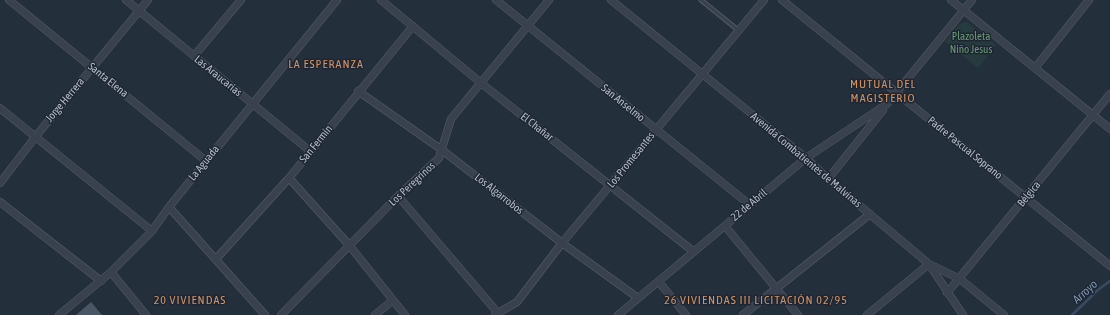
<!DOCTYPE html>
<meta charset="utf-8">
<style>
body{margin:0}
canvas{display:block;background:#242f3c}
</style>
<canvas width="1110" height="315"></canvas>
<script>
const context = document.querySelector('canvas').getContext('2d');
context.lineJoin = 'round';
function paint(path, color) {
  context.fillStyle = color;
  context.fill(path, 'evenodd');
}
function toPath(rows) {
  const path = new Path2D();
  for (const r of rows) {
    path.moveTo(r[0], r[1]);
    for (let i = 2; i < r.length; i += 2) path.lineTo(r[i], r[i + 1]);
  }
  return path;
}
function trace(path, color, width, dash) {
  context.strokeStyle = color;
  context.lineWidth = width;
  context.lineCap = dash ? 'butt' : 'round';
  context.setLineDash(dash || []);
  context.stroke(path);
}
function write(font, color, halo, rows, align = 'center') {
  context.font = font + ' "Asap Condensed",sans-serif';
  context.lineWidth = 3;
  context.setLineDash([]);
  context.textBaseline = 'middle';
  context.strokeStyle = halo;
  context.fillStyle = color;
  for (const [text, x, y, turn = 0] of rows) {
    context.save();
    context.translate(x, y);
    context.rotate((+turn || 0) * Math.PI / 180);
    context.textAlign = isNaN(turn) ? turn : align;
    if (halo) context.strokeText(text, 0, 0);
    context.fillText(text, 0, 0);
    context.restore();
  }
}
paint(toPath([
 [967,22,996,45,978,68,945,41,961,23]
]), '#263b3d');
trace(toPath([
 [1072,315,1099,289,1110,281]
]), '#384b63', 2.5);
paint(toPath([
 [91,302,102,315,76,315]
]), '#4a5665');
const service = toPath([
 [701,0,738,30]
]);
const minor = toPath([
 [9,0,206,161],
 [126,0,310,151],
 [381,0,481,83,694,252],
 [496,0,750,205],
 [611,0,806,158,828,179,929,264,960,279,1004,315],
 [782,0,1110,266],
 [951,0,1110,129],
 [194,56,241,0],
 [1035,68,1089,0],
 [358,91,442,150,562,243,638,298],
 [0,108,152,231],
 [289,178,349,245,405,315],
 [828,179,883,110],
 [0,183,36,136,148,0],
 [398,196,498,313],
 [0,202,101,281],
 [169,207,265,315],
 [725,226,798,315],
 [216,259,289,178,413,26],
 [929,264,963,315],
 [111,272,146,315],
 [659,282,686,315],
 [947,293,1110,94],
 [59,315,111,272,152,231,169,207,337,0],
 [281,315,398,196,439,158,451,119,549,0],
 [375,315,393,300],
 [495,315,517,302,562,243,764,0],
 [618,315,806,158,887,104,972,0],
 [743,315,870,214],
 [867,315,929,264]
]);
trace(service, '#565f6b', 5);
trace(minor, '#565f6b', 8);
trace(service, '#38414d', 3.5);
trace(minor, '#38414d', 7);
write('11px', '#6b9875', '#1d2632', [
 ["Plazoleta",971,37],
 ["Niño Jesus",971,50]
]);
write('11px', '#b3bcc8', '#1d2632', [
 ["Las Araucarias",218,76,39],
 ["Santa Elena",108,80,39],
 ["Jorge Herrera",65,100,-50],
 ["San Anselmo",623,103,39],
 ["El Chañar",537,127,38],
 ["San Fermín",316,144,-51],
 ["Padre Pascual Soprano",965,148,39],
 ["Los Promesantes",631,160,-51],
 ["Avenida Combatientes de Malvinas",806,160,40],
 ["La Aguada",204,163,-51],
 ["Los Peregrinos",412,184,-43],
 ["Los Algarrobos",499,194,38],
 ["Bélgica",1029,194,-51],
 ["22 de Abril",749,205,-40]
]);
context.letterSpacing = '1px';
write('12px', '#d39264', '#1d2632', [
 ["LA ESPERANZA",326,64],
 ["MUTUAL DEL",883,84],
 ["MAGISTERIO",883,98],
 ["20 VIVIENDAS",190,300],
 ["26 VIVIENDAS III LICITACIÓN 02/95",756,300]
]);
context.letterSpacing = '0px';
write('italic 12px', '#7c93af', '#1d2632', [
 ["Arroyo",1085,292,-42]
]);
</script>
